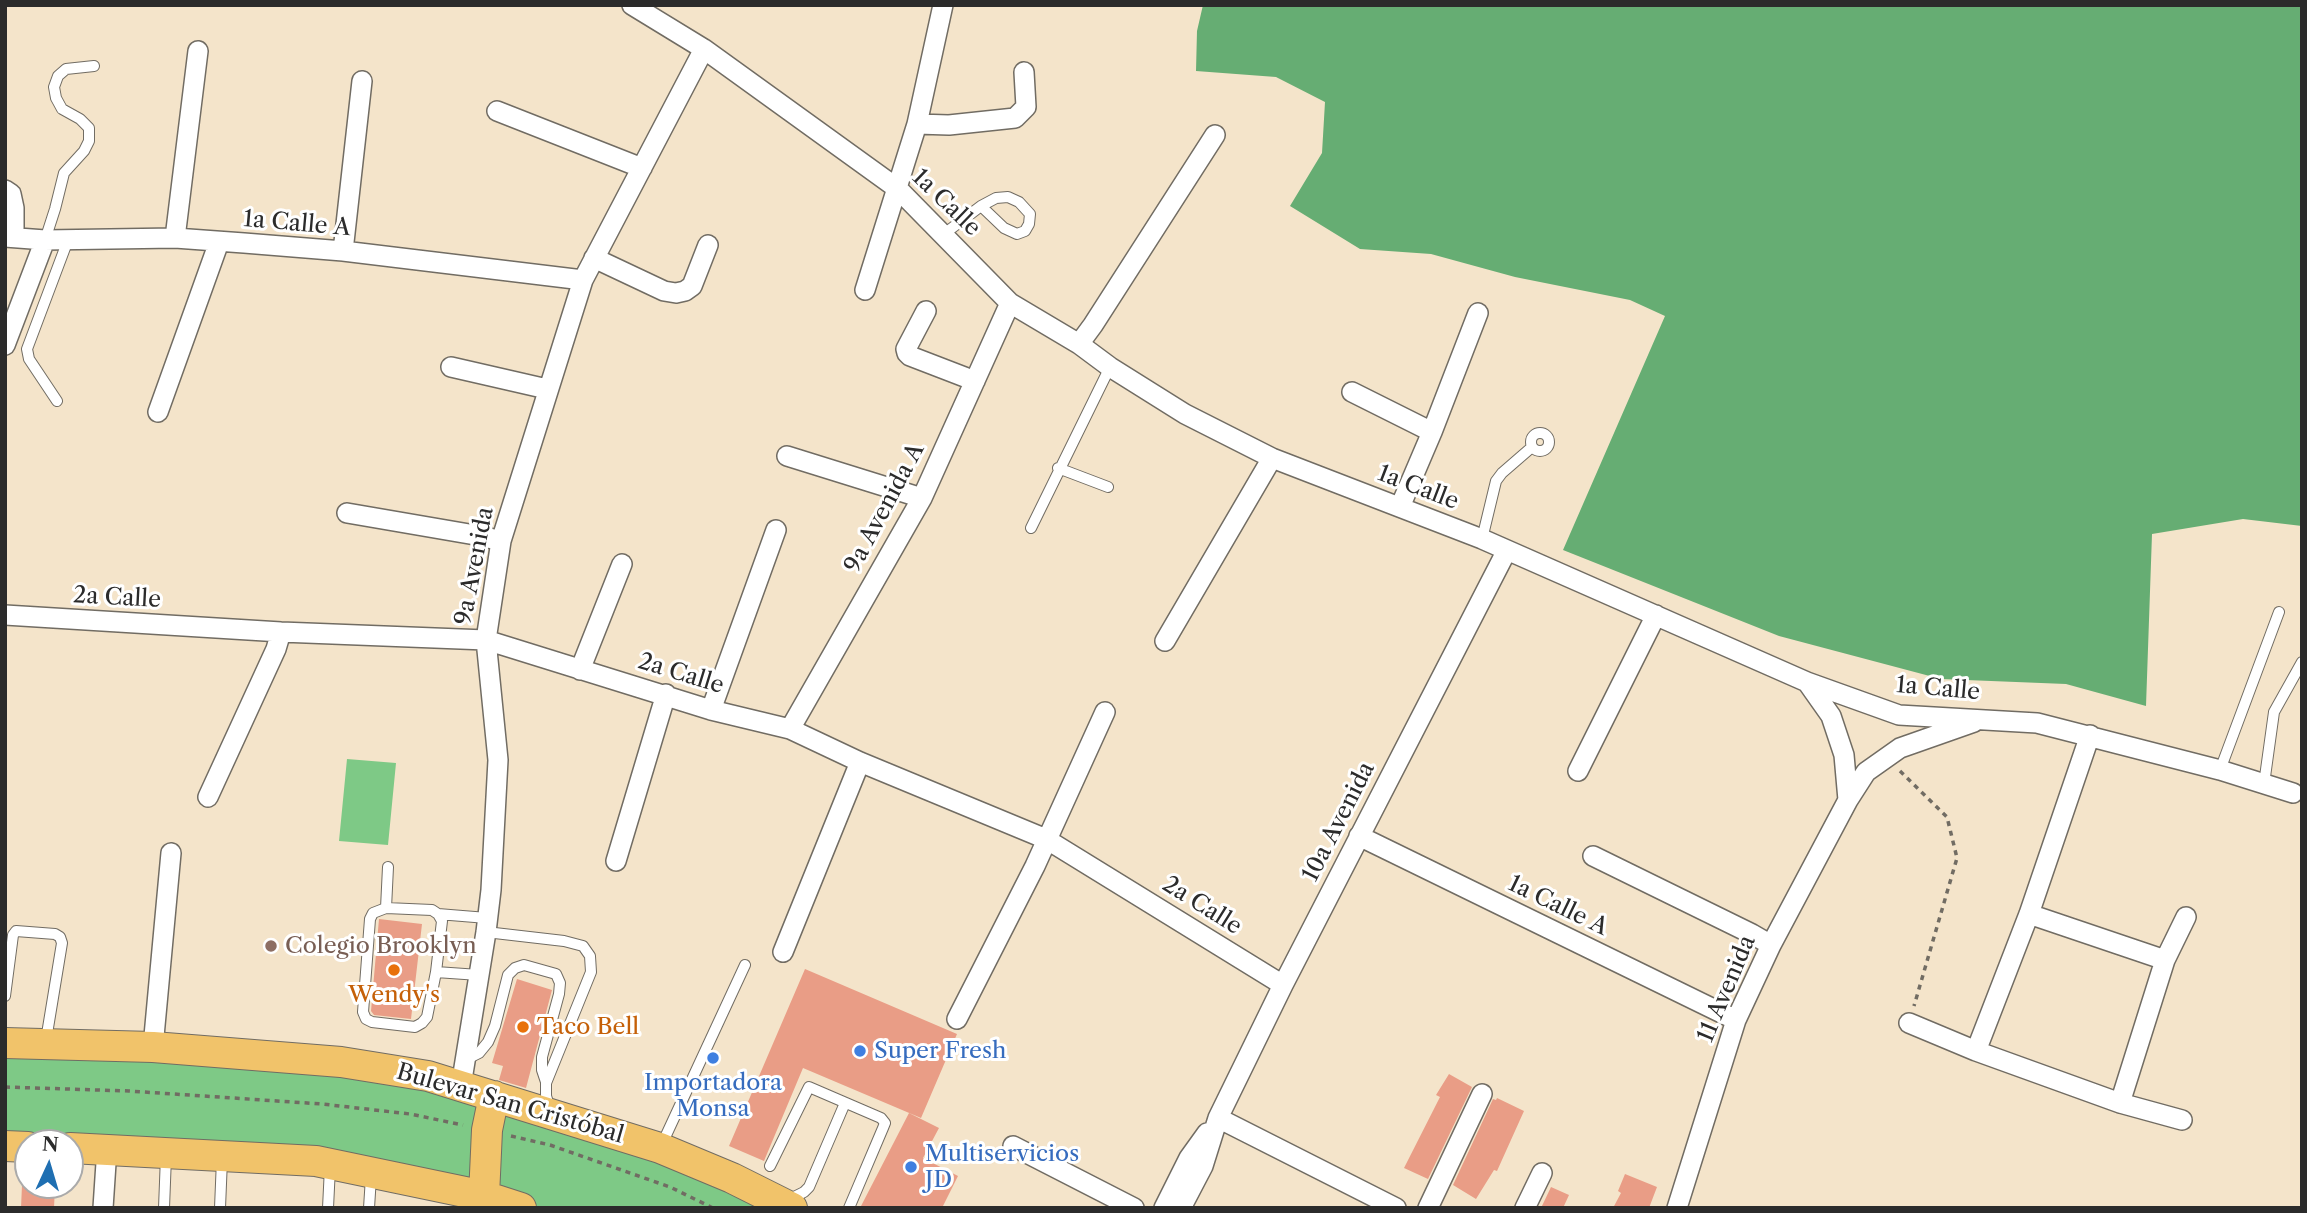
<!DOCTYPE html>
<meta charset="utf-8">
<style>
body{margin:0}
#map{position:relative;width:2307px;height:1213px;overflow:hidden;background:#f4e4ca;font-family:"Libre Caslon Text",serif}
canvas{display:block}
.frame{position:absolute;inset:0;border:7px solid #2b2b2b;pointer-events:none}
.north{position:absolute;left:14px;top:1129px;width:70px;height:70px;box-sizing:border-box;background:#fff;border:2px solid #aaa;border-radius:50%;rotate:4deg;font-size:19px;font-weight:700;line-height:28px;text-align:center;color:#2b2b2b}
.north::after{content:'';display:block;margin:auto;width:24px;height:32px;background:#1f6fb2;clip-path:polygon(50% 0,100% 100%,50% 72%,0 100%)}
</style>
<div id="map">
<canvas width="2307" height="1213"></canvas>
<div class="frame"></div>
<div class="north">N</div>
</div>
<script>
const context = document.querySelector('canvas').getContext('2d');
context.lineJoin = 'round';
function paint(path, color) {
  context.fillStyle = color;
  context.fill(path, 'evenodd');
}
function toPath(rows) {
  const path = new Path2D();
  for (const r of rows) {
    if (r.length === 3) {
      path.moveTo(r[0] + r[2], r[1]);
      path.arc(r[0], r[1], r[2], 0, 2 * Math.PI);
      continue;
    }
    path.moveTo(r[0], r[1]);
    for (let i = 2; i < r.length; i += 2) path.lineTo(r[i], r[i + 1]);
  }
  return path;
}
function trace(path, color, width, dash) {
  context.strokeStyle = color;
  context.lineWidth = width;
  context.lineCap = dash ? 'butt' : 'round';
  context.setLineDash(dash || []);
  context.stroke(path);
}
function write(font, color, halo, rows, align = 'center') {
  context.font = font + ' "Libre Caslon Text",serif';
  context.lineWidth = 6;
  context.setLineDash([]);
  context.textBaseline = 'middle';
  context.strokeStyle = halo;
  context.fillStyle = color;
  for (const [text, x, y, turn = 0] of rows) {
    context.save();
    context.translate(x, y);
    context.rotate((+turn || 0) * Math.PI / 180);
    context.textAlign = isNaN(turn) ? turn : align;
    if (halo) context.strokeText(text, 0, 0);
    context.fillText(text, 0, 0);
    context.restore();
  }
}
paint(toPath([
 [347,759,396,763,388,845,339,841],
 [5,1051,297,1065,488,1099,477,1188,304,1151,169,1138,5,1131],
 [500,1104,609,1136,775,1208,543,1208,490,1191]
]), '#7ec986');
paint(toPath([
 [1203,5,2302,5,2302,526,2243,519,2152,534,2146,706,2066,684,1941,679,1779,636,1563,550,1665,316,1630,300,1515,277,1431,254,1360,249,1290,206,1322,153,1325,102,1276,77,1196,71,1197,31]
]), '#66ad73');
paint(toPath([
 [379,919,422,924,411,1019,374,1015,371,1011],
 [805,969,957,1034,921,1118,803,1068,764,1161,729,1146],
 [517,979,552,990,526,1088,499,1080,503,1066,492,1063],
 [1449,1074,1472,1087,1428,1179,1404,1168,1440,1097,1436,1095],
 [1497,1098,1524,1111,1497,1171,1494,1170,1476,1199,1453,1185,1493,1099,1496,1100],
 [909,1113,939,1128,923,1158,958,1176,942,1208,860,1208],
 [1625,1174,1657,1187,1649,1208,1613,1208,1621,1193,1618,1191],
 [22,1185,55,1186,54,1208,21,1208],
 [1551,1187,1569,1195,1563,1208,1541,1208]
]), '#e99d86');
const service = toPath([
 [944,234,981,206,996,198,1008,197,1019,202,1030,214,1029,224,1025,231,1017,234,1004,228,981,206],
 [45,240,55,209,64,173,84,151,89,141,89,128,80,119,62,109,56,98,54,87,58,76,66,69,94,66],
 [57,401,29,359,27,349,68,240],
 [1540,442,9],
 [1058,468,1108,487],
 [1031,528,1110,367],
 [1482,539,1496,481,1502,473,1532,447],
 [2220,770,2279,612],
 [2264,784,2274,712,2302,662],
 [386,908,432,910,438,914,442,921,436,972,427,1017,422,1023,415,1027,372,1022,366,1019,363,1012,370,919,373,913,386,908],
 [386,908,388,867],
 [438,914,487,918],
 [486,932,564,941,583,946,590,956,591,972,546,1083,546,1096,550,1109],
 [436,972,479,975],
 [5,996,13,935,16,931,55,934,60,937,62,943,46,1040],
 [467,1059,479,1053,488,1042,495,1026,508,975,515,968,524,965,556,974,560,983,559,994,542,1057,542,1070,546,1082],
 [662,1144,745,965],
 [770,1166,809,1087,881,1118,885,1123,883,1128,849,1208],
 [790,1199,804,1192,809,1187,845,1103],
 [164,1208,166,1156],
 [220,1208,222,1159],
 [328,1208,330,1167],
 [369,1208,371,1177]
]);
const minor = toPath([
 [632,5,704,49,898,189,1010,303,1079,344,1110,367,1185,414,1272,458,1482,539,1807,682,1899,715,2037,723,2220,770,2293,793],
 [497,111,642,168],
 [917,124,949,125,1015,118,1026,107,1024,72],
 [5,190,11,194,14,208,14,237],
 [5,237,45,240,175,238,244,243,343,251,583,280],
 [175,238,198,51],
 [343,251,362,81],
 [594,258,664,291,676,293,685,291,692,286,708,245],
 [865,290,917,124,943,5],
 [926,311,906,349,907,353,910,356,975,381],
 [1079,344,1093,325,1215,135],
 [5,345,45,240],
 [451,367,547,389],
 [1352,392,1432,432],
 [158,412,219,242],
 [787,456,922,498],
 [1400,507,1432,432,1478,313],
 [347,513,481,536,501,541],
 [5,615,281,632,486,640,711,710,790,729,860,762,1046,839,1283,985],
 [1165,641,1272,458],
 [580,670,622,564],
 [1807,682,1831,716,1844,755,1848,800],
 [711,710,776,530],
 [790,729,922,498,1010,303],
 [1578,771,1656,615],
 [208,797,276,649,281,632],
 [1359,836,1736,1020],
 [1593,856,1752,934,1771,945],
 [616,861,666,694],
 [2029,914,2165,960],
 [783,952,860,762],
 [957,1019,1035,866,1105,712],
 [1909,1023,1976,1051,2120,1103,2182,1120],
 [153,1047,171,853],
 [1976,1051,2029,914,2090,735],
 [461,1086,486,932,491,890,498,760,486,640,501,541,583,280,704,49],
 [2120,1103,2165,960,2186,917],
 [1218,1118,1396,1208],
 [1013,1146,1134,1208],
 [103,1208,107,1148],
 [1164,1208,1189,1158,1207,1133],
 [1181,1208,1203,1166,1218,1118,1283,985,1507,550],
 [1428,1208,1482,1094],
 [1525,1208,1542,1173],
 [1677,1208,1736,1020,1771,945,1848,800,1866,772,1900,748,1974,722]
]);
const primary = toPath([
 [5,1043,153,1047,341,1062,428,1076,660,1148,732,1178,792,1208],
 [5,1146,28,1147],
 [70,1148,316,1161,484,1196,521,1208],
 [484,1196,487,1130,494,1096]
]);
trace(service, '#716c63', 12);
trace(minor, '#716c63', 22);
trace(primary, '#716c63', 32);
trace(toPath([
 [1900,771,1947,817,1957,858,1914,1006],
 [5,1087,129,1091,322,1104,410,1114,463,1125],
 [511,1136,550,1145,670,1187,713,1208]
]), '#716c63', 3.5, [5, 5]);
trace(service, '#fff', 10);
trace(minor, '#fff', 19);
trace(primary, '#f1c36a', 30);
for (const [x, y, r, color] of [
 [271,946,7,"#8d6e63"],
 [394,970,7,"#e8710a"],
 [523,1027,7,"#e8710a"],
 [860,1051,7,"#3f7fe0"],
 [713,1058,7,"#3f7fe0"],
 [911,1167,7,"#3f7fe0"]
]) {
  const dot = new Path2D();
  dot.arc(x, y, r, 0, 2 * Math.PI);
  context.fillStyle = color;
  context.fill(dot);
  trace(dot, '#fff', 2.5);
}
write('23px', '#2b2b2b', '#fff', [
 ["1a Calle",946,203,44],
 ["1a Calle A",297,224,5],
 ["1a Calle",1418,488,21],
 ["9a Avenida A",885,508,-62],
 ["9a Avenida",475,566,-79],
 ["2a Calle",117,598,3],
 ["2a Calle",681,674,17],
 ["1a Calle",1938,689,5],
 ["10a Avenida",1339,822,-63],
 ["2a Calle",1202,906,32],
 ["1a Calle A",1558,906,26],
 ["11 Avenida",1727,989,-67],
 ["Bulevar San Cristóbal",510,1104,16]
]);
write('23px', '#785e54', '#fff', [
 ["Colegio Brooklyn",285,946]
], 'left');
write('23px', '#c56008', '#fff', [
 ["Wendy's",394,995],
 ["Taco Bell",537,1027,"left"]
]);
write('23px', '#366cbe', '#fff', [
 ["Super Fresh",874,1051],
 ["Importadora",713,1083,"center"],
 ["Monsa",713,1109,"center"],
 ["Multiservicios",925,1154],
 ["JD",925,1180]
], 'left');
</script>
